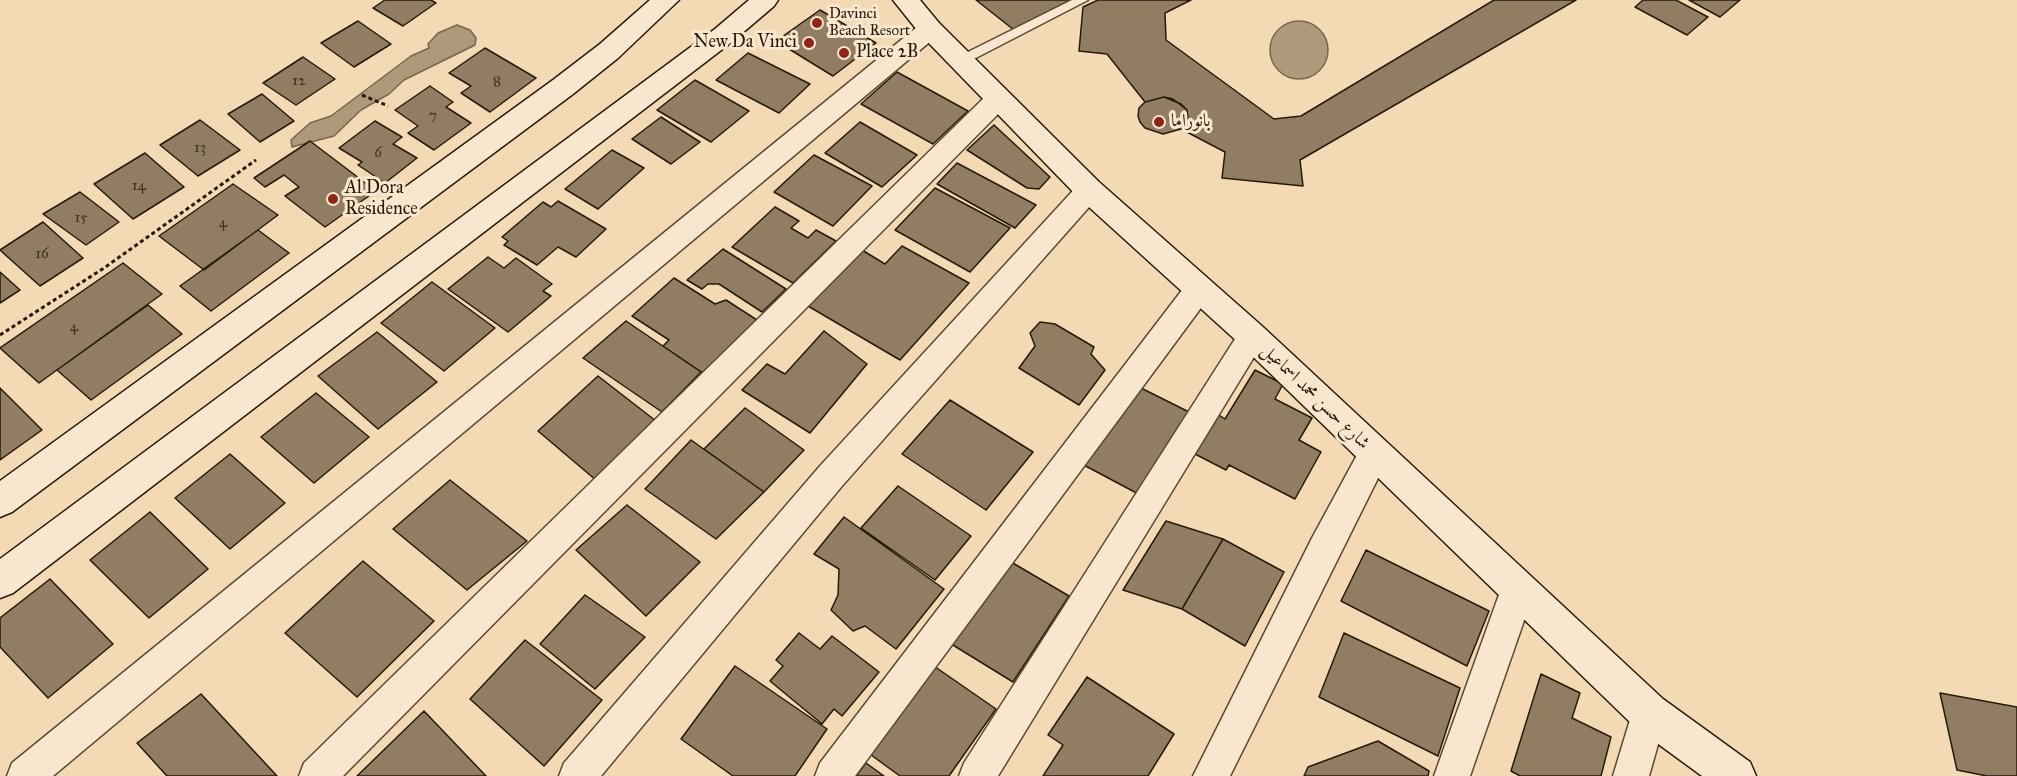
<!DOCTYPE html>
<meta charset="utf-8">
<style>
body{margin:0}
canvas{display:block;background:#f4dab4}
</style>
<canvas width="2017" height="776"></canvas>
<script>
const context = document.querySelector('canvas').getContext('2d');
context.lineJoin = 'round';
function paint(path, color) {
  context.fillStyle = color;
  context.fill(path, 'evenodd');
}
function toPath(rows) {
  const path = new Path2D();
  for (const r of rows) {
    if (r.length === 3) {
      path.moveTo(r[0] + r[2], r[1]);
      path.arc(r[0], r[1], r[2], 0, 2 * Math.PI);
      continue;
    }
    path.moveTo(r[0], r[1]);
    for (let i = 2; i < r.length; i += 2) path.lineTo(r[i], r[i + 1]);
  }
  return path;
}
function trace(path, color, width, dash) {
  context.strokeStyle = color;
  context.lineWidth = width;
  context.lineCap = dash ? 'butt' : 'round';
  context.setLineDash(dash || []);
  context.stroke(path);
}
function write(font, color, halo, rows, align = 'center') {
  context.font = font + ' "IM FELL Great Primer",Amiri,serif';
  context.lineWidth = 6;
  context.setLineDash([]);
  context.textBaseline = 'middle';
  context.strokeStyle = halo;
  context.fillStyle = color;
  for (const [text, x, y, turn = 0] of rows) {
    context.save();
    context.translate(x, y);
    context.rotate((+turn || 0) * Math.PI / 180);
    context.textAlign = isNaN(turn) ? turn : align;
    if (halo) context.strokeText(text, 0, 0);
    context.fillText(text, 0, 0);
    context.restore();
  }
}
const water = toPath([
 [1299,50,29],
 [457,25,470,30,476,38,475,45,404,80,389,94,361,110,334,136,292,147,291,140,310,123,331,116,411,56,429,48,428,44,438,33,457,25]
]);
paint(water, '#ae997a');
trace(water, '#78664d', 1.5);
const building = toPath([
 [385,0,431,0,436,3,403,26,373,8,385,0],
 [976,0,1075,0,1014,30,976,0],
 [1098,0,1191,0,1165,13,1166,40,1274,119,1301,116,1494,0,1576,0,1300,160,1303,186,1222,178,1225,152,1181,129,1187,124,1188,117,1187,110,1181,104,1164,97,1145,102,1107,54,1079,51,1083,7,1098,0],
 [1643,0,1676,0,1708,17,1687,35,1635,7,1643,0],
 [1689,0,1740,0,1720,17,1689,0],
 [820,10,876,43,833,76,776,41,820,10],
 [358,21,391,44,354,67,321,43,358,21],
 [485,48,536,78,490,112,461,93,471,86,449,73,485,48],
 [748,53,810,84,779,113,716,80,748,53],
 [303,57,335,79,296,105,263,83,303,57],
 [897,72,968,111,933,144,861,104,897,72],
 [695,80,749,111,711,142,657,110,695,80],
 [430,86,453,102,446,107,471,123,434,150,408,133,418,126,395,110,430,86],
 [262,94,294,121,260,142,228,114,262,94],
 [1164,97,1173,99,1187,110,1187,124,1181,129,1163,134,1145,128,1140,122,1138,116,1139,108,1145,102,1164,97],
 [661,117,700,142,671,164,632,139,661,117],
 [200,120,240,150,198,176,160,145,200,120],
 [375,121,402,137,393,144,417,158,385,183,358,165,362,162,339,148,375,121],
 [860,122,917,155,882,187,825,153,860,122],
 [994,125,1050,177,1039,189,1027,188,967,150,994,125],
 [310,141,376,191,325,227,285,196,299,187,284,175,265,187,254,178,310,141],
 [612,150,644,168,598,209,565,189,612,150],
 [145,153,184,187,133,219,94,184,145,153],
 [814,155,872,186,833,226,774,192,814,155],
 [957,163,1036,205,1015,228,937,184,957,163],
 [233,184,278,215,204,270,159,236,233,184],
 [935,188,1010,228,970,272,895,230,935,188],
 [80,192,119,222,86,245,43,214,80,192],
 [558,201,606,229,576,257,558,247,537,265,504,245,508,241,502,237,543,202,551,207,558,201],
 [775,207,799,221,791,228,808,238,816,230,836,241,793,283,732,247,775,207],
 [43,222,83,258,40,286,0,250,43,222],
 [258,230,289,253,211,311,180,286,258,230],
 [902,246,969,283,900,360,808,306,862,250,885,264,902,246],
 [723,249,786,289,762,312,719,284,708,284,702,289,687,280,723,249],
 [488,257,504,268,516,258,552,284,543,291,551,296,508,332,448,289,488,257],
 [123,263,162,294,39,383,0,348,123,263],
 [0,272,20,290,0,303,0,272],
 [674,278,715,304,726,300,757,320,703,373,663,346,669,340,632,316,674,278],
 [432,282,495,328,444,371,381,323,432,282],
 [148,305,182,334,91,400,57,370,148,305],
 [626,321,701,372,662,412,583,358,626,321],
 [1040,322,1055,324,1094,347,1091,354,1105,370,1079,405,1019,368,1035,346,1030,333,1040,322],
 [824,331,867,364,810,433,742,390,767,364,785,374,824,331],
 [377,332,437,382,378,429,318,376,377,332],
 [1255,370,1283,384,1275,399,1312,418,1299,440,1321,452,1295,499,1229,465,1226,470,1195,454,1219,415,1225,419,1255,370],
 [598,376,656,421,597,481,538,431,598,376],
 [1133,384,1195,415,1144,497,1080,463,1133,384],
 [0,388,42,430,0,460,0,388],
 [316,393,369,437,314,483,261,437,316,393],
 [950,400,1033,452,986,510,902,454,950,400],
 [745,408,804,450,764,492,704,449,745,408],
 [691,440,764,492,716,539,645,489,691,440],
 [230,454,285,503,230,549,175,498,230,454],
 [450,480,527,541,467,590,393,529,450,480],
 [898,486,971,536,935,580,861,528,898,486],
 [627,505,700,562,646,616,576,550,627,505],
 [150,512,208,569,149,618,90,560,150,512],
 [844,517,944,589,896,649,865,626,853,631,831,610,838,595,839,569,814,554,844,517],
 [1166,521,1223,539,1182,609,1123,590,1166,521],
 [1223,539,1284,572,1245,646,1182,609,1223,539],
 [1366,550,1489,611,1467,666,1341,601,1366,550],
 [1006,559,1069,596,1013,682,948,642,1006,559],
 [363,561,434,621,357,697,285,633,363,561],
 [50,579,113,644,48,698,0,647,0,618,50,579],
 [585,595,645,637,595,689,540,644,585,595],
 [799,633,820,649,832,636,879,672,842,716,834,709,822,724,770,681,783,666,776,660,799,633],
 [1344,633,1460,688,1438,756,1319,697,1344,633],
 [525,640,602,700,544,766,470,699,525,640],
 [931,664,996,709,949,776,900,776,867,752,931,664],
 [735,666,827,729,795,776,733,776,681,739,735,666],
 [1541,674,1580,693,1572,718,1611,737,1601,776,1520,776,1511,771,1541,674],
 [1087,677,1174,734,1148,776,1043,776,1063,745,1048,735,1087,677],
 [1940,693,2017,707,2017,776,1987,776,1957,770,1940,693],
 [201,694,277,776,167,776,137,743,201,694],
 [424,711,486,776,357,776,424,711],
 [1378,741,1429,771,1428,776,1304,776,1308,767,1378,741],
 [866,763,884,776,856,776,866,763]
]);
paint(building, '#917e62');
trace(building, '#261a0a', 1.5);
const lane = toPath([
 [1072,0,1088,0,966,63,958,63,956,60,958,57,1072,0]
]);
const street = toPath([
 [930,21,938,23,942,29,938,35,53,776,7,776,12,763,922,23,930,21],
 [998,90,1007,93,1011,99,1007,105,343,776,299,776,304,763,989,93,998,90],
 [1089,180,1098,183,1102,190,1098,197,842,486,601,776,559,776,564,763,820,466,1080,183,1089,180],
 [1199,278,1209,281,1213,289,1209,297,855,776,815,776,820,763,1189,281,1199,278],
 [1252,324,1262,328,1267,336,1262,344,998,776,959,776,964,763,1242,328,1252,324],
 [1374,440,1385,444,1390,454,1230,776,1193,776,1312,538,1363,444,1374,440],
 [1518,573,1530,578,1535,589,1470,776,1434,776,1501,589,1506,578,1518,573],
 [1649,695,1662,700,1667,713,1649,776,1613,776,1636,700,1649,695]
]);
const secondary = toPath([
 [650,0,679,0,618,58,573,94,12,512,0,517,0,481,553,80,600,44,650,0],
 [749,0,778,0,774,6,733,41,13,593,0,598,0,559,715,29,749,0],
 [893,0,920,0,939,23,1099,182,1263,327,1663,699,1750,762,1756,776,1702,776,1635,727,1241,345,1079,198,921,35,893,0]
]);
trace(lane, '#5a4a34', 3);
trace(street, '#5a4a34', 3);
trace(secondary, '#261a0a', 3);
trace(toPath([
 [362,95,388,106],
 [0,335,104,268,256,160]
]), '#261a0a', 3, [4, 3]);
paint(lane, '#f8e7ce');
paint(street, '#f8e7ce');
paint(secondary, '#f8e7ce');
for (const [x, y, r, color] of [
 [817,23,6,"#8f2418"],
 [809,43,6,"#8f2418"],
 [844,53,6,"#8f2418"],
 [1159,122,6,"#8f2418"],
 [333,199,6,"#8f2418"]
]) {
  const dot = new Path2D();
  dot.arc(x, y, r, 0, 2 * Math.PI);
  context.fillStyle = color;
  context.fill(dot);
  trace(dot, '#f8e7ce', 2);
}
write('15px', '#261a0a', '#f8e7ce', [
 ["Davinci",829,14],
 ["Beach Resort",829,31]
], 'left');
write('15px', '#413320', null, [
 ["12",299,81],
 ["8",497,82],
 ["7",433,116],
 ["13",200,148],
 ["6",378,153],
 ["14",139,186],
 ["15",81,218],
 ["4",223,223],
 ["16",42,254],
 ["4",74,327]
]);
write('18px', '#261a0a', '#f8e7ce', [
 ["New Da Vinci",797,43,"right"],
 ["Place 2B",856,53],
 ["بانوراما",1171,122],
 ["Al Dora",345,189],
 ["Residence",345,210]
], 'left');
write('18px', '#261a0a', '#f8e7ce', [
 ["شارع حسن محمد اسماعيل",1315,397,44]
]);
</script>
